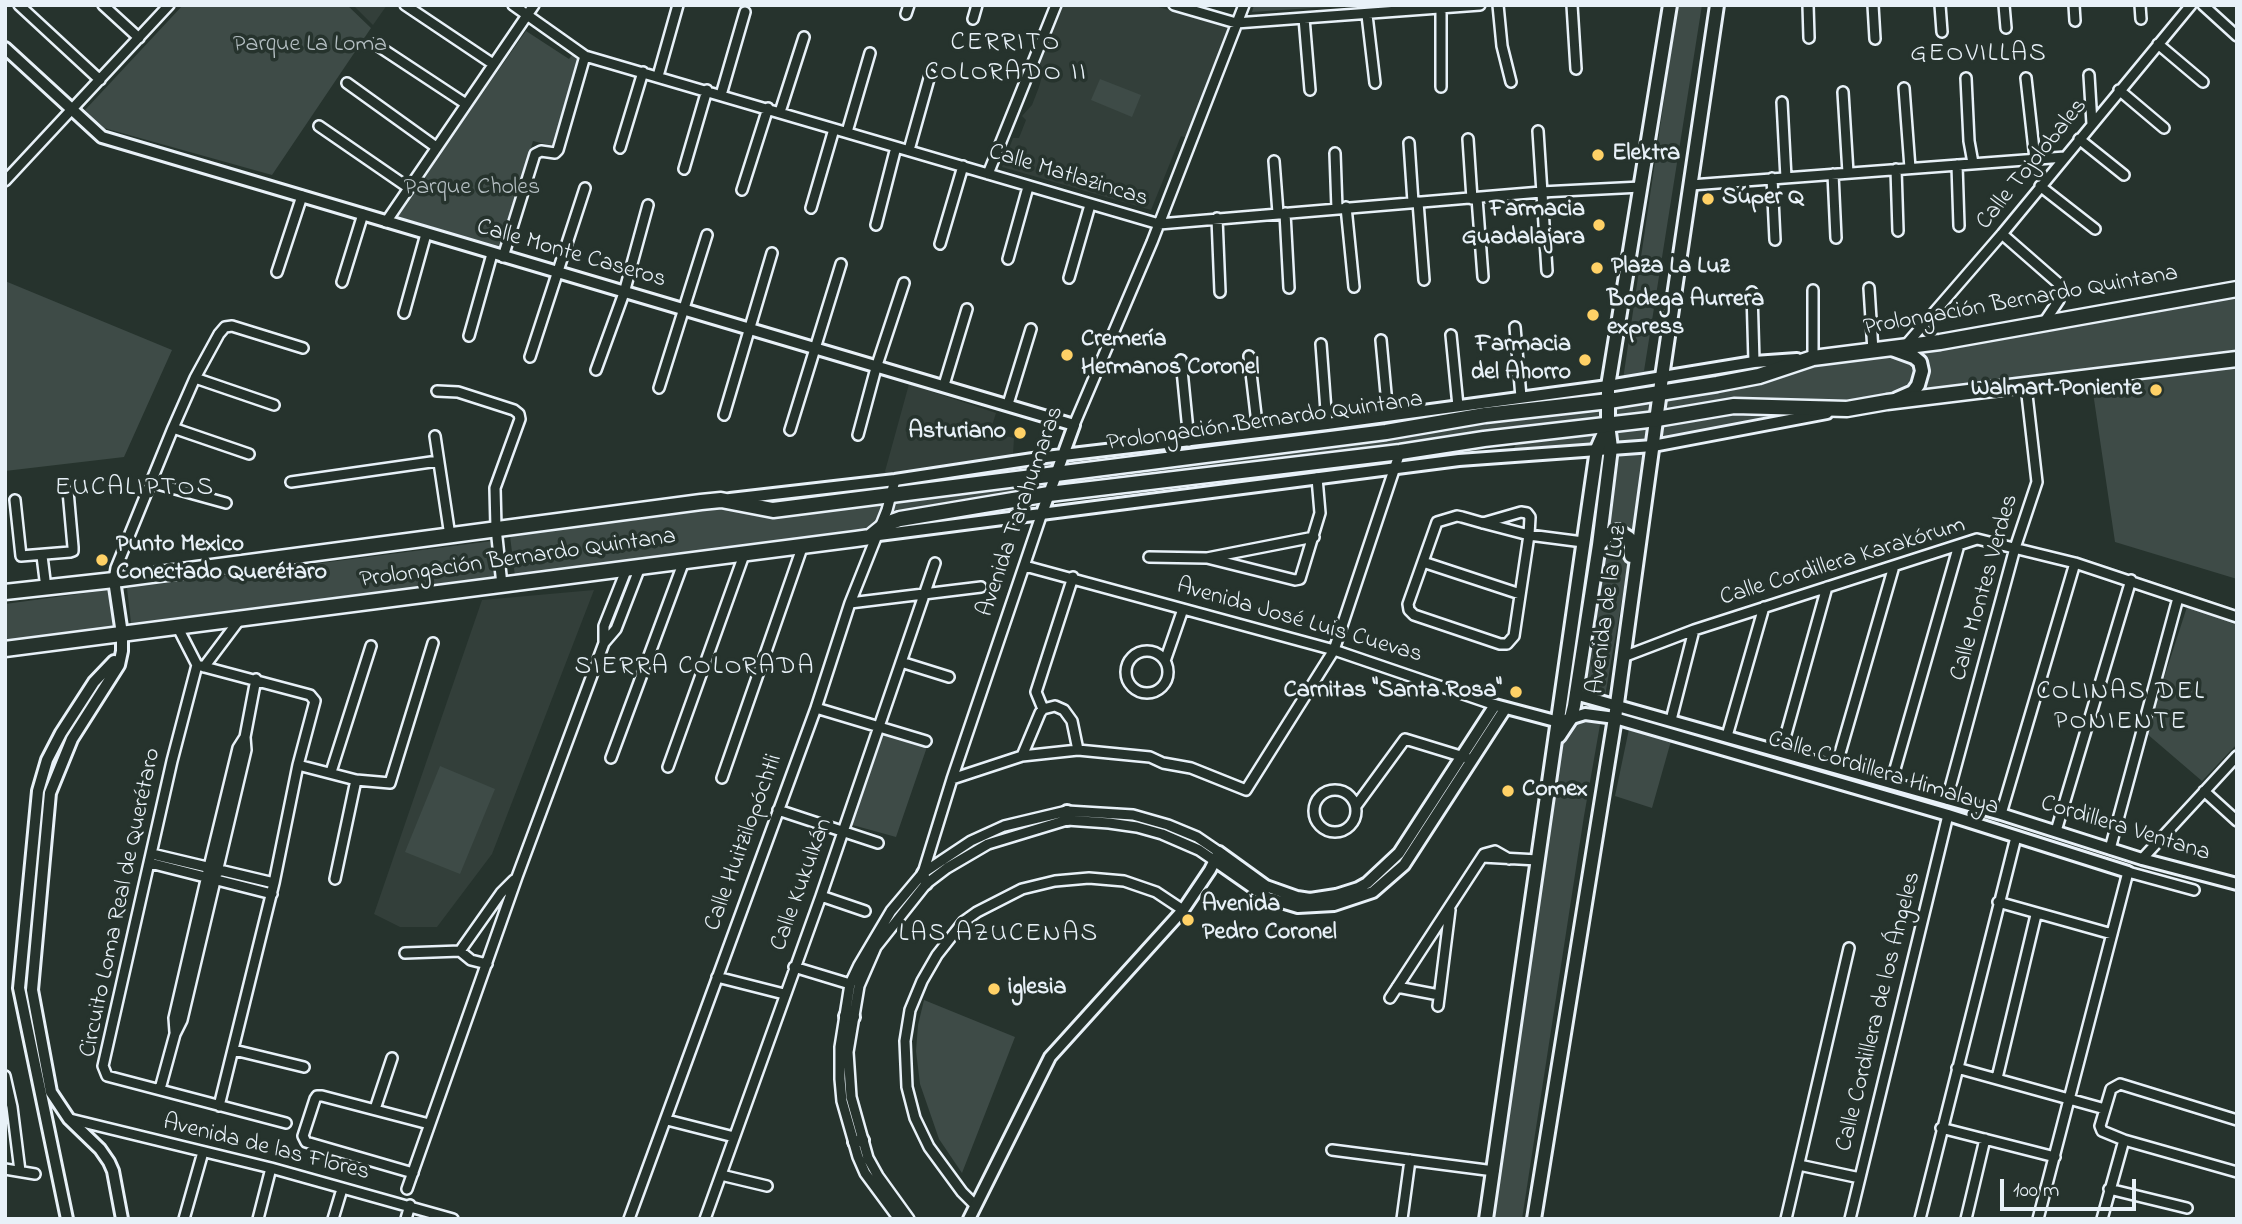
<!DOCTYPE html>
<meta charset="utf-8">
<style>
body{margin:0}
#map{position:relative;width:2242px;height:1224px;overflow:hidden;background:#26332d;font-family:"Indie Flower",sans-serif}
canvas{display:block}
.frame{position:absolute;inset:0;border:7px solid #e8f1f8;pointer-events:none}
.scale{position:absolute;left:2000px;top:1179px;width:136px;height:32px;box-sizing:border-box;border:4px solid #e8f1f8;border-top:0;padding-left:9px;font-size:21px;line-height:24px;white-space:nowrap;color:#e8f1f8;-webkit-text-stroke:5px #26332d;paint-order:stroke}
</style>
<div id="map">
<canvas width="2242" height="1224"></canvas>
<div class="frame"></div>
<div class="scale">100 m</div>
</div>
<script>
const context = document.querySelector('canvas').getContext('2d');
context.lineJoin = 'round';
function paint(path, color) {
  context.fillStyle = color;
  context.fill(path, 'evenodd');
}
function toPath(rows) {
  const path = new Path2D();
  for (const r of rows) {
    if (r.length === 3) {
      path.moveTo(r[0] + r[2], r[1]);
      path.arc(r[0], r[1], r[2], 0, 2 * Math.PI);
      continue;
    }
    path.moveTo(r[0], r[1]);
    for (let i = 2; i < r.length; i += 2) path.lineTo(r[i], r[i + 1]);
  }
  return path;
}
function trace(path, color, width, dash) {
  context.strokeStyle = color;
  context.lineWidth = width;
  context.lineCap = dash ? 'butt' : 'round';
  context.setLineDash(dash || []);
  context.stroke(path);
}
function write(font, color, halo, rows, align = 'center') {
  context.font = font + ' "Indie Flower",sans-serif';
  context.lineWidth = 7;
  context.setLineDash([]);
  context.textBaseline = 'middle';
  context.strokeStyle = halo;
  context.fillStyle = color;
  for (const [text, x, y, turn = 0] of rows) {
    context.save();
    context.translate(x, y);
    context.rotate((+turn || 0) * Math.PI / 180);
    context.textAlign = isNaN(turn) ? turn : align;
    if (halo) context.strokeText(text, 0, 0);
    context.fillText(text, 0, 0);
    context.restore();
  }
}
paint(toPath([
 [353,5,387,5,373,25],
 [1063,5,1152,5,1229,28,1187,138,1181,136,1151,210,1002,167,1013,138,1019,138,1026,120,1022,116,1032,105,1039,87,1042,76,1036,74],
 [909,384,996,413,990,432,1014,438,1013,455,884,475],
 [594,590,492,854,437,927,400,927,374,914,482,600]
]), '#333f3a');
paint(toPath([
 [183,5,347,5,371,28,272,175,104,128,85,110],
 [1254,5,1357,5,1252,12],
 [1678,5,1702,5,1644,371,2001,336,2237,297,2237,579,2115,542,2090,372,1969,386,1648,451,1584,816,1522,1219,1490,1219,1561,743,1580,715,1620,452,1514,448,1519,438,1468,439,1265,460,870,530,515,576,510,536,713,508,729,508,773,516,783,516,1620,400],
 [526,31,569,59,572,55,581,57,554,146,533,141,502,247,396,216],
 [1100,79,1141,95,1132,117,1091,100],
 [5,281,172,350,124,457,5,471],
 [492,541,497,577,131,623,127,588],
 [108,590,115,629,5,643,5,604],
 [2187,607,2237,620,2237,744,2202,781,2146,733],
 [1629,729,1671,741,1652,808,1615,796],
 [881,731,928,744,896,837,849,824],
 [440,766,495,789,460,874,405,852],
 [924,1000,1015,1037,962,1173,939,1139,920,1084,916,1051,918,1025]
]), '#3e4b47');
const minor = toPath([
 [19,5,100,80],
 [103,5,139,38],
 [405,5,493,64],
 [513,5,585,56,1159,224,1541,192,1641,187],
 [1174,5,1236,23,1480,5],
 [1498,5,1502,46,1511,82],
 [1572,5,1576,69],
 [1808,5,1809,38],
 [1873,5,1875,39],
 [1940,5,1942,32],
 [2004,5,2006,28],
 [2074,5,2075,21],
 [2140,5,2141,19],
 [2203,5,2237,36],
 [1441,7,1441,87],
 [906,14,909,5],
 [1367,15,1375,83],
 [1304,18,1310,90],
 [973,19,977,5],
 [375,44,466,104],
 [2158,44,2203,82],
 [2089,75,2092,124],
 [658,76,678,5],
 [1966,78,1969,141,1973,163],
 [2026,78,2035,159],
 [347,83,436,147],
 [1904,88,1910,168],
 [2119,90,2164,128],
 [1843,92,1848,173],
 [721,95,745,12],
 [1782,102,1786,178],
 [780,112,804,37],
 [319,126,409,188],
 [1538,131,1547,271],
 [847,132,870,53],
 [1468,139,1472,199],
 [2079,139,2124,175],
 [1409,143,1413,202],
 [620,148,643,72],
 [909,150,930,75],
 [1335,153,1337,209],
 [1274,161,1278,213],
 [1957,165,1959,226],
 [684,169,707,90],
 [1896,169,1898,231],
 [988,174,1056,5],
 [1833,174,1836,238],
 [1772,178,1775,240],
 [5,181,169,5],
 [1691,185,2065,157],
 [2040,186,2095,229],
 [742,190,768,108],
 [1477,198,1483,277],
 [1418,202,1424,280],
 [1346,207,1354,287],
 [811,208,834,129],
 [1285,213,1289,288],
 [1217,218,1220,292],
 [386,222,534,5],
 [876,225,896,147],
 [2002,234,2058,283,2060,291,2059,300,2043,324],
 [940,244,963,166],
 [503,257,535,154,541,151,555,153,558,150,585,56],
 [1008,259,1028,187],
 [277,272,302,196],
 [1069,278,1090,205],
 [342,282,363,214],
 [1869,288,1873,351],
 [1813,290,1813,358],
 [1752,292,1754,362],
 [404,313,426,234],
 [1515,327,1521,397],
 [1451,335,1458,406],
 [469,336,492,254],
 [1381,340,1388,415],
 [1321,344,1327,424],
 [1905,346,2002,234,2191,5],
 [1249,356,1258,432],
 [530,357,585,188],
 [1181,360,1189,441],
 [596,370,624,293,648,205],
 [195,378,274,405],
 [944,385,967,309],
 [659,388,707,235],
 [437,391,458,392,514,410,519,414,520,419,495,488,496,528,502,585],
 [1008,404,1031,329],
 [724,415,772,253],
 [1074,425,1152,242,1244,5],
 [173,428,249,454],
 [790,430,841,264],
 [858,435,876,368,904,283],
 [435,436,450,536],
 [150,482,226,503],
 [291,482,438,461],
 [15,500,21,556,70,552,73,551,73,547,68,491],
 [1483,523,1521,512,1527,513,1530,517,1529,535,1514,636,1507,644,1500,644,1414,615,1409,610,1408,604,1437,522,1457,516,1462,517,1483,523,1529,535,1583,542],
 [42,556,46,588],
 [1149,557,1207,558,1314,537],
 [1207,558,1295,580,1300,579,1320,513,1317,478],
 [1423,562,1520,594],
 [1025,566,1334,650,1495,705],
 [114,580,116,568,173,428,195,378,219,334,225,327,232,326,303,348],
 [850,603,981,587],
 [177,626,197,665,172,761,103,1066,107,1076,286,1123],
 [604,643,616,629,640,567],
 [1147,672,21],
 [1623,657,1694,630,1977,539,2075,563,2237,617],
 [1165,661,1183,609],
 [901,662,949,677],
 [197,665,310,695,315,701,298,765,274,883,219,1106],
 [204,667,240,619],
 [816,708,926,741],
 [1043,709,1036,692,1073,577],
 [1671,720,1694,630],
 [1727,736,1764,607],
 [1781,752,1827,587],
 [1022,756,1040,713,1043,709,1055,706,1064,710,1072,721,1078,750],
 [611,758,684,561],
 [298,765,356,780,390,783,433,643],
 [668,767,745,552],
 [1836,767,1894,566],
 [331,772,371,646],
 [722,778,803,545],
 [952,779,1022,756,1078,750,1150,757,1163,763,1191,768,1246,790,1334,650,1400,452],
 [1891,783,1959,545],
 [1335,811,21],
 [2204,791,2237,821],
 [1947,799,2015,548,2037,482,2026,386],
 [1356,806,1405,739,1467,758],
 [778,810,878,843],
 [2001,814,2075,563],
 [2056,831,2131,580],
 [2110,849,2178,598],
 [152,854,274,883],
 [1482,857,1538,860],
 [2142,859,2237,756],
 [150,863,272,894],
 [923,873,952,779,1042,513],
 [335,879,356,780],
 [821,896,865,911],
 [1998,902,2112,934],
 [460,951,501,893,514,880],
 [405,953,460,951,471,960,487,964],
 [794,967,850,984],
 [717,977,784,994],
 [1397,987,1439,995],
 [1390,998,1484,854,1495,851,1509,859],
 [1438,1006,1450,910],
 [175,1032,174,1018,209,867,238,748,245,737],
 [234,1050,304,1067],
 [1957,1068,2105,1109],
 [5,1076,12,1107,20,1171],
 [1997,1078,2036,915],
 [160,1089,175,1034,182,1020,246,750,245,737,256,679],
 [375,1109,392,1058],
 [70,1119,271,1168,453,1219],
 [667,1120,734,1137],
 [2237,1120,2120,1084,2111,1089,2100,1126,2102,1131,2124,1140,2237,1172],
 [1941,1128,2055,1157],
 [1332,1150,1494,1171],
 [1799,1165,1860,1178],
 [5,1169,35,1174],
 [413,1173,306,1142,303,1136,315,1099,317,1096,322,1096,429,1124],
 [721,1175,767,1186],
 [407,1189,517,877,604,643,604,626,627,568],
 [2109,1189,2187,1208],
 [975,1205,962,1192,929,1147,915,1118,907,1087,905,1041,910,1010,922,981,937,955,963,922,977,912,1022,889,1055,881,1089,878,1124,881,1156,892,1183,910],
 [184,1219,203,1152],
 [258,1219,271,1168],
 [333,1219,342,1189],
 [406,1219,410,1205],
 [629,1219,816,708,850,603,887,510,895,480],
 [705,1219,821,896,935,563],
 [899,1219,865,1173,858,1157,842,1101,840,1079,840,1047,850,984,859,965,891,911,923,873,971,841,1004,826,1067,811,1133,815,1168,825,1197,837,1219,852],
 [909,1219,878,1176,868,1158,851,1097,848,1052,859,986,876,947,926,884,947,868,988,844,1067,820,1109,823,1137,827,1162,834,1199,850,1215,861],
 [1402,1219,1410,1160],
 [1786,1219,1849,948],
 [1850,1219,1948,815],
 [1920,1219,2016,837],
 [1966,1219,1985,1139],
 [2038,1219,2128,872,2194,890],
 [2102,1219,2124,1140]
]);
const tertiary = toPath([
 [5,48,102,137,1074,425,1042,513],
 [730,499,895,480,1046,457,1327,424,1608,386,1754,362,1797,359],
 [871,536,1459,460,1653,446,1827,413],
 [114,580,122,634,122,651,119,665,72,739,50,793,32,990,51,1092,69,1119,100,1149,109,1162,113,1171,122,1219],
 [1575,694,2001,814,2142,859,2237,884],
 [1067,811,1067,820],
 [1215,861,1268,898,1298,907,1334,905,1373,892,1404,865,1505,709],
 [923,873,926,884],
 [845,1016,854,1017],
 [854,1142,863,1140],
 [67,1219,19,988,38,791,47,760,61,733,94,682,114,661],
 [969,1219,1050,1057,1183,910,1210,870,1219,852,1266,886,1297,897,1310,899,1336,895,1358,888,1367,883,1399,853,1495,705,1559,722,1585,714,1615,718,1948,815,2128,872]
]);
const secondary = toPath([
 [1892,349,1914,357,1920,362,1922,371,1918,385,1913,392,1897,399],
 [1599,545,1609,534,1618,531,1629,538,1631,543,1631,556],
 [1559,736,1571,718,1574,706,1599,545,1611,448,1608,424,1608,386,1670,5],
 [1486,1219,1597,449,1608,424],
 [1534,1219,1615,718,1662,377,1717,5]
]);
const primary = toPath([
 [5,592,114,580,701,502,721,500,773,510,1386,432,1485,415,1609,401,1717,384,1759,376,1813,358,1940,342,2237,289],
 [5,649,856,539,870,537,886,524,900,519,1049,494,1400,452,1484,439,1657,419,1734,406,1847,409,1887,402,2237,359]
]);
trace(minor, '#e8f1f8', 14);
trace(tertiary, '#e8f1f8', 16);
trace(secondary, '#e8f1f8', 18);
trace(primary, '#e8f1f8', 19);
trace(minor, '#26332d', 9);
trace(tertiary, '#26332d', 10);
trace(secondary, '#26332d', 12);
trace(primary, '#26332d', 14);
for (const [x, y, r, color] of [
 [1598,155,7,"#ffd166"],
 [1708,199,7,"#ffd166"],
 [1599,225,7,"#ffd166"],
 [1597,268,7,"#ffd166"],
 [1593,315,7,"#ffd166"],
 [1067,355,7,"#ffd166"],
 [1585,360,7,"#ffd166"],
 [2156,390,7,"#ffd166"],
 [1020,433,7,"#ffd166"],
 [102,560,7,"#ffd166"],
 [1516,692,7,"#ffd166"],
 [1508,791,7,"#ffd166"],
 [1188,920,7,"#ffd166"],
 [994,989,7,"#ffd166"]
]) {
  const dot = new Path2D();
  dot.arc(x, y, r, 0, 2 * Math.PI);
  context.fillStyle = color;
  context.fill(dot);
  trace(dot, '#26332d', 2.5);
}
write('24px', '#b5bfc3', '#26332d', [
 ["Parque La Loma",310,46],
 ["Parque Choles",472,189]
]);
write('bold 24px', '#e8f1f8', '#26332d', [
 ["Elektra",1612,155],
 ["Súper Q",1722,199],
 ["Farmacia",1585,211,"right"],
 ["Guadalajara",1585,239,"right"],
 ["Plaza La Luz",1611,268],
 ["Bodega Aurrera",1607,301],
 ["express",1607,329],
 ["Cremería",1081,341],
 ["Hermanos Coronel",1081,369],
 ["Farmacia",1571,346,"right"],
 ["del Ahorro",1571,374,"right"],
 ["Walmart Poniente",2142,390,"right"],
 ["Asturiano",1006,433,"right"],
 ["Punto Mexico",116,546],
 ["Conectado Querétaro",116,574],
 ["Carnitas \"Santa Rosa\"",1502,692,"right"],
 ["Comex",1522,791],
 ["Avenida",1202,906],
 ["Pedro Coronel",1202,934],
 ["iglesia",1008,989]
], 'left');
write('24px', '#e8f1f8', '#26332d', [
 ["Calle Tojolobales",2033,165,-51],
 ["Calle Matlazincas",1068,177,17],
 ["Calle Monte Caseros",571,255,16],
 ["Prolongación Bernardo Quintana",2021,302,-10],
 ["Prolongación Bernardo Quintana",1265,423,-8],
 ["Avenida Tarahumaras",1022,512,-71],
 ["Prolongación Bernardo Quintana",518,560,-8],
 ["Calle Cordillera Karakórum",1843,563,-17],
 ["Calle Montes Verdes",1986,588,-74],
 ["Avenida de la Luz",1609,610,-82],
 ["Avenida José Luis Cuevas",1299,622,16],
 ["Calle Cordillera Himalaya",1883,775,17],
 ["Cordillera Ventana",2125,830,17],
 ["Calle Huitzilopóchtli",745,843,-70],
 ["Calle Kukulkán",803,885,-70],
 ["Circuito Loma Real de Querétaro",122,903,-78],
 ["Calle Cordillera de los Ángeles",1880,1012,-76],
 ["Avenida de las Flores",266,1149,14]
]);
context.letterSpacing = '2px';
write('26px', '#e8f1f8', '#26332d', [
 ["CERRITO",1006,45],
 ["COLORADO II",1006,75],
 ["GEOVILLAS",1979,56],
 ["EUCALIPTOS",135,490],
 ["SIERRA COLORADA",695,669],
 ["COLINAS DEL",2121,694],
 ["PONIENTE",2121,724],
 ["LAS AZUCENAS",999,936]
]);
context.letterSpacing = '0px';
</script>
